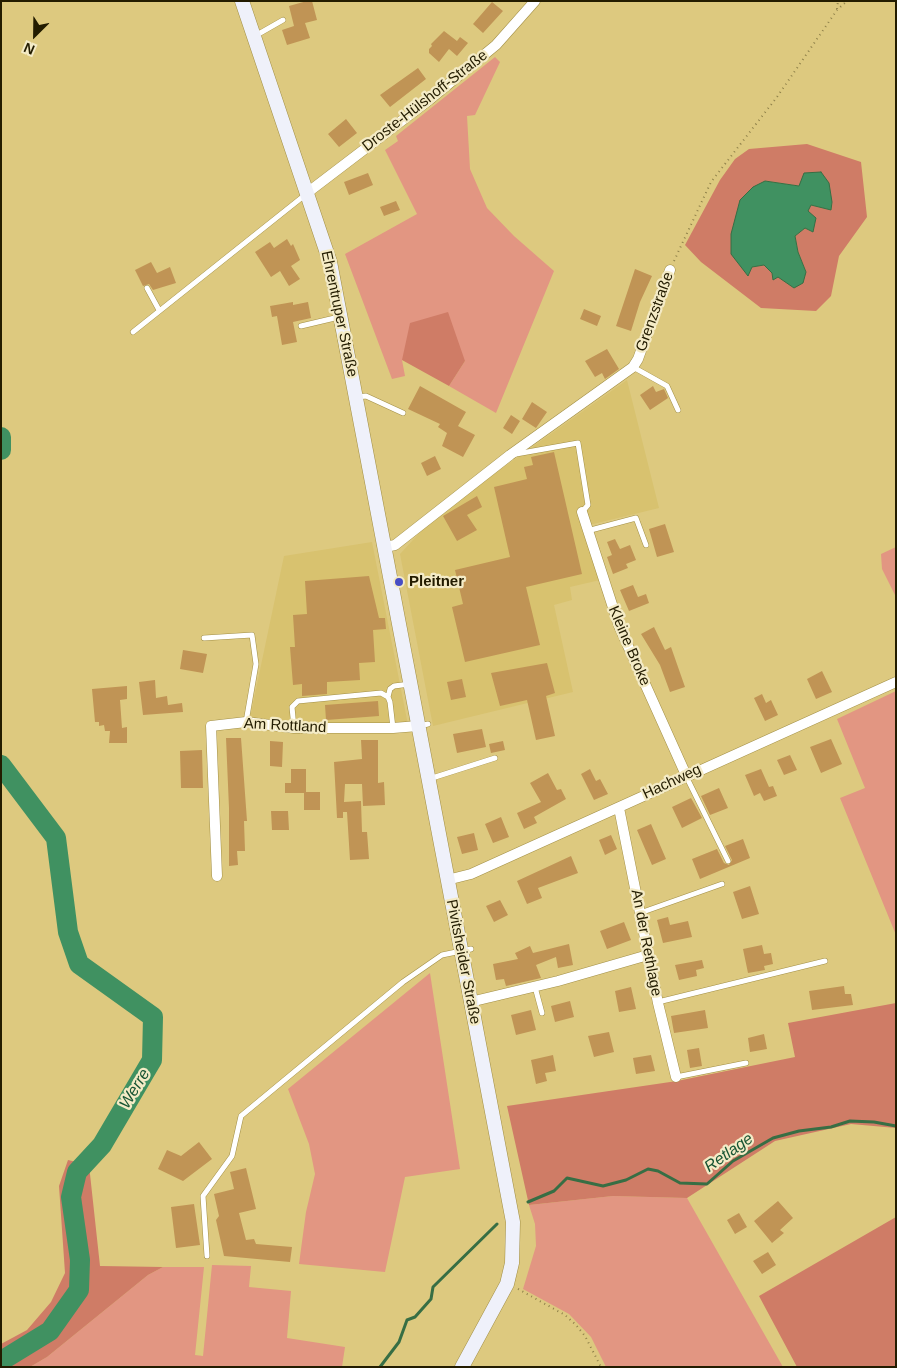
<!DOCTYPE html>
<meta charset="utf-8">
<style>
body{margin:0}
#map{position:relative;width:897px;height:1368px;overflow:hidden;background:#ddc97f;font-family:Arial,sans-serif}
canvas{display:block}
.frame{position:absolute;inset:0;border:2px solid #231c00;pointer-events:none}
.north{position:absolute;left:10px;top:10px;width:50px;height:50px;-webkit-text-stroke:4px #f4ebc6;paint-order:stroke;rotate:203deg;font-size:14px;font-weight:700;line-height:20px;text-align:center;color:#231c00}
.north::after{content:'';display:block;margin:auto;width:18px;height:22px;background:#231c00;clip-path:polygon(50% 0,100% 100%,50% 72%,0 100%)}
</style>
<div id="map">
<canvas width="897" height="1368"></canvas>
<div class="frame"></div>
<div class="north">N</div>
</div>
<script>
const context = document.querySelector('canvas').getContext('2d');
context.lineJoin = 'round';
function paint(path, color) {
  context.fillStyle = color;
  context.fill(path, 'evenodd');
}
function toPath(rows) {
  const path = new Path2D();
  for (const r of rows) {
    path.moveTo(r[0], r[1]);
    for (let i = 2; i < r.length; i += 2) path.lineTo(r[i], r[i + 1]);
  }
  return path;
}
function trace(path, color, width, dash) {
  context.strokeStyle = color;
  context.lineWidth = width;
  context.lineCap = dash ? 'butt' : 'round';
  context.setLineDash(dash || []);
  context.stroke(path);
}
function write(font, color, halo, rows, align = 'center') {
  context.font = font + ' Arial,sans-serif';
  context.lineWidth = 4.5;
  context.setLineDash([]);
  context.textBaseline = 'middle';
  context.strokeStyle = halo;
  context.fillStyle = color;
  for (const [text, x, y, turn = 0] of rows) {
    context.save();
    context.translate(x, y);
    context.rotate((+turn || 0) * Math.PI / 180);
    context.textAlign = isNaN(turn) ? turn : align;
    if (halo) context.strokeText(text, 0, 0);
    context.fillText(text, 0, 0);
    context.restore();
  }
}
paint(toPath([
 [627,380,659,508,581,527,600,580,570,587,572,600,554,605,573,692,433,726,400,554,436,515],
 [372,542,409,730,248,727,284,556]
]), '#d8c26f');
paint(toPath([
 [495,57,500,62,475,115,467,116,470,169,487,208,514,236,554,271,496,413,449,386,465,361,402,360,405,376,392,379,345,254,417,214,385,150,398,141,396,136],
 [896,547,896,597,882,569,881,554],
 [896,691,896,935,840,798,865,788,837,719],
 [430,973,460,1169,405,1177,385,1272,299,1264,306,1212,315,1174,309,1144,288,1089],
 [613,1196,687,1198,783,1367,606,1367,591,1337,569,1314,523,1289,536,1246,535,1224,529,1205],
 [212,1265,251,1266,249,1287,291,1291,287,1338,345,1347,342,1367,30,1367,47,1357,148,1275,163,1267,204,1267,195,1355,203,1356]
]), '#e29682');
paint(toPath([
 [807,144,861,162,867,217,839,256,831,296,816,311,761,308,701,262,685,245,720,180,735,159,749,149],
 [765,181,800,186,832,202,831,210,811,205,807,210,813,232,805,228,795,236,798,252,806,272,794,288,764,265,752,267,748,275,744,269],
 [448,312,465,361,449,386,402,360,410,323],
 [896,1003,896,1128,851,1124,775,1141,687,1198,613,1196,529,1205,507,1106,677,1081,795,1057,788,1023],
 [68,1160,89,1165,100,1266,163,1267,148,1275,47,1357,30,1367,1,1367,1,1344,27,1330,51,1302,65,1273,59,1186],
 [896,1217,896,1367,797,1367,759,1296]
]), '#cf7c66');
const water = toPath([
 [821,172,829,183,832,202,831,210,811,205,808,211,816,218,813,232,805,228,795,236,798,252,806,272,803,283,794,288,778,277,773,280,772,273,764,265,752,267,748,276,731,254,731,234,740,200,753,187,765,181,799,186,804,173,821,172]
]);
paint(water, '#409161');
trace(water, '#376e44', 1);
trace(toPath([
 [528,1202,554,1191,567,1178,603,1186,626,1180,648,1169,658,1171,680,1183,707,1184,733,1161,773,1138,799,1131,831,1127,850,1121,874,1122,896,1126],
 [380,1367,399,1342,407,1320,415,1317,431,1299,433,1287,497,1224]
]), '#376e44', 3);
trace(toPath([
 [1,437,1,450],
 [1,765,56,838,68,932,79,964,153,1017,152,1060,102,1145,77,1172,71,1197,80,1260,79,1290,50,1331,1,1361]
]), '#409161', 20);
paint(toPath([
 [307,1,312,1,317,20,305,23,310,38,287,45,282,30,294,26,289,6],
 [492,2,503,11,483,33,473,24],
 [444,31,457,41,460,37,468,43,457,56,449,49,439,62,429,53,429,49,432,46,431,44],
 [418,68,426,79,390,107,380,95],
 [346,119,357,133,339,147,328,134],
 [368,173,373,185,349,195,344,182],
 [396,201,400,210,384,216,380,207],
 [287,239,291,246,293,244,300,260,291,266,300,279,289,286,280,271,271,277,255,252,270,242,274,248],
 [151,262,157,273,170,267,176,283,153,290,149,284,143,286,135,270],
 [635,269,652,276,640,302,631,331,616,326],
 [293,302,293,305,308,302,311,318,293,322,297,342,282,345,277,316,272,317,270,306],
 [584,309,601,316,597,326,580,319],
 [607,349,619,369,605,379,602,373,595,377,585,361],
 [420,386,466,412,458,426,475,435,463,457,442,446,447,433,438,427,440,424,408,409],
 [653,386,656,392,664,389,668,398,650,410,640,395],
 [532,402,547,412,536,428,522,419],
 [511,415,520,421,512,434,503,428],
 [554,452,582,574,526,587,540,645,465,662,452,607,463,604,455,570,510,557,494,487,527,479,524,467,533,465,531,457],
 [435,456,441,469,427,476,421,463],
 [477,496,482,507,467,515,477,530,457,541,443,516],
 [665,524,674,552,657,557,649,529],
 [615,539,620,549,630,545,636,560,626,564,628,568,613,574,607,557,612,555,607,542],
 [369,576,379,618,385,618,386,629,373,630,375,662,359,663,360,680,327,682,327,694,302,696,302,684,293,685,290,647,295,647,293,615,307,614,305,581],
 [633,585,638,597,646,594,649,603,629,611,620,590],
 [654,627,665,650,671,647,685,687,670,692,660,665,641,634],
 [183,650,207,654,203,673,180,669],
 [547,663,555,693,546,696,555,736,536,740,527,700,500,706,491,673],
 [822,671,832,692,816,699,807,679],
 [462,679,466,697,451,700,447,682],
 [155,680,156,698,167,696,168,705,182,703,183,712,143,715,139,682],
 [127,686,127,699,120,700,122,728,127,727,127,743,109,743,110,731,105,731,104,725,99,726,99,722,95,722,92,689],
 [762,694,766,703,771,700,778,715,765,721,754,698],
 [378,701,379,716,326,720,325,705],
 [482,729,486,747,457,753,453,734],
 [226,738,241,738,247,821,244,821,245,851,237,851,238,865,229,866,229,808],
 [831,739,842,764,821,773,810,747],
 [361,740,378,740,378,783,384,782,385,805,363,806,362,784,345,784,344,802,361,801,362,832,367,832,369,859,350,860,347,812,343,812,343,818,337,818,334,762,362,759],
 [270,741,283,742,282,767,270,766],
 [503,741,505,750,491,753,489,744],
 [202,750,203,788,181,788,180,751],
 [790,755,797,770,784,775,777,760],
 [291,769,306,769,306,792,320,792,320,810,304,810,304,793,285,793,285,783,291,783],
 [590,769,596,781,600,779,608,794,594,800,581,774],
 [761,769,769,787,773,786,777,796,764,801,760,793,754,796,745,775],
 [548,773,557,790,561,789,566,799,534,817,537,823,524,829,517,813,541,802,530,783],
 [719,788,728,808,710,815,701,796],
 [691,798,702,818,682,828,672,807],
 [271,811,288,811,289,830,272,830],
 [501,817,509,837,493,843,485,824],
 [651,824,666,859,652,865,637,830],
 [474,833,478,850,462,854,457,837],
 [611,835,617,849,605,855,599,840],
 [743,839,750,858,700,879,692,859,717,849,724,863,729,865,732,860,725,846],
 [571,856,578,873,538,888,542,898,527,904,517,881],
 [750,886,759,914,742,919,733,892],
 [500,900,508,915,494,922,486,906],
 [668,917,670,925,688,921,692,937,663,943,657,920],
 [624,922,631,940,607,949,600,931],
 [569,944,573,965,558,968,556,957,536,965,541,978,506,986,504,979,496,980,493,964,518,959,515,953,530,946,533,953],
 [762,945,764,954,771,953,773,964,764,966,765,970,748,973,743,949],
 [702,960,704,968,696,970,697,976,679,980,675,965],
 [844,986,845,994,851,994,853,1005,812,1010,809,991],
 [631,987,636,1009,619,1012,615,991],
 [570,1001,574,1017,555,1022,551,1006],
 [531,1010,536,1030,516,1035,511,1015],
 [705,1010,708,1028,674,1033,671,1016],
 [609,1032,614,1052,594,1057,588,1036],
 [764,1034,767,1049,750,1052,748,1038],
 [699,1048,702,1066,690,1068,687,1050],
 [553,1055,556,1071,545,1073,547,1081,536,1084,531,1060],
 [651,1055,655,1071,636,1074,633,1058],
 [199,1142,212,1159,183,1181,158,1169,167,1150,181,1156],
 [246,1168,256,1209,239,1213,246,1240,254,1239,256,1244,292,1247,290,1262,224,1256,216,1220,219,1216,214,1194,234,1189,230,1172],
 [778,1201,793,1218,780,1230,784,1233,772,1243,754,1221],
 [194,1204,200,1245,176,1248,171,1207],
 [739,1213,747,1227,735,1234,727,1220],
 [768,1252,776,1265,762,1274,753,1261]
]), '#c09455');
const lane = toPath([
 [255,36,283,20],
 [147,288,159,310],
 [301,326,339,317],
 [133,332,305,195],
 [633,367,667,386,678,410],
 [357,397,366,396,403,413],
 [516,454,578,443,588,505,582,512],
 [587,531,636,518,646,545],
 [204,638,252,635,256,664,246,722],
 [388,697,390,689,394,686,410,684],
 [419,726,428,724],
 [294,728,292,707,298,701,381,693,388,697,390,702,393,728],
 [686,776,728,861],
 [429,779,495,758],
 [640,913,722,884],
 [535,987,542,1013],
 [658,1002,825,961],
 [676,1077,746,1063],
 [207,1256,203,1196,232,1156,241,1116,403,982,442,955,471,949]
]);
const street = toPath([
 [307,193,429,100,496,45,535,1],
 [582,512,619,626,686,775],
 [385,547,395,545,510,455,633,367,638,359,670,270],
 [619,808,658,1003,676,1077],
 [217,876,211,726,246,722,294,728,393,728,418,726],
 [447,880,471,874,896,682],
 [470,1002,558,981,648,955]
]);
const secondary = toPath([
 [242,1,330,262,513,1222,512,1263,507,1284,462,1367]
]);
trace(lane, '#a28f46', 6);
trace(street, '#a28f46', 11);
trace(secondary, '#a28f46', 15);
trace(toPath([
 [837,9,838,1],
 [674,261,711,182,777,97,837,10,847,1],
 [518,1289,565,1315,576,1325,585,1336,601,1367]
]), '#8f814a', 2, [1, 4]);
trace(lane, '#fff', 5);
trace(street, '#fff', 10);
trace(secondary, '#eff1fa', 14);
for (const [x, y, r, color] of [
 [399,582,5,"#484ec4"]
]) {
  const dot = new Path2D();
  dot.arc(x, y, r, 0, 2 * Math.PI);
  context.fillStyle = color;
  context.fill(dot);
  trace(dot, '#f4ebc6', 2);
}
write('15px', '#231c00', '#f4ebc6', [
 ["Droste-Hülshoff-Straße",425,101,-38],
 ["Grenzstraße",655,312,-70],
 ["Ehrentruper Straße",339,314,78],
 ["Kleine Broke",629,646,67],
 ["Am Rottland",285,726,3],
 ["Hachweg",672,782,-25],
 ["An der Rethlage",646,943,79],
 ["Pivitsheider Straße",463,962,79]
]);
write('bold 15px', '#231c00', '#f4ebc6', [
 ["Pleitner",409,582]
], 'left');
write('italic 16px', '#195534', '#f4ebc6', [
 ["Werre",135,1089,-59],
 ["Retlage",729,1153,-35]
]);
</script>
